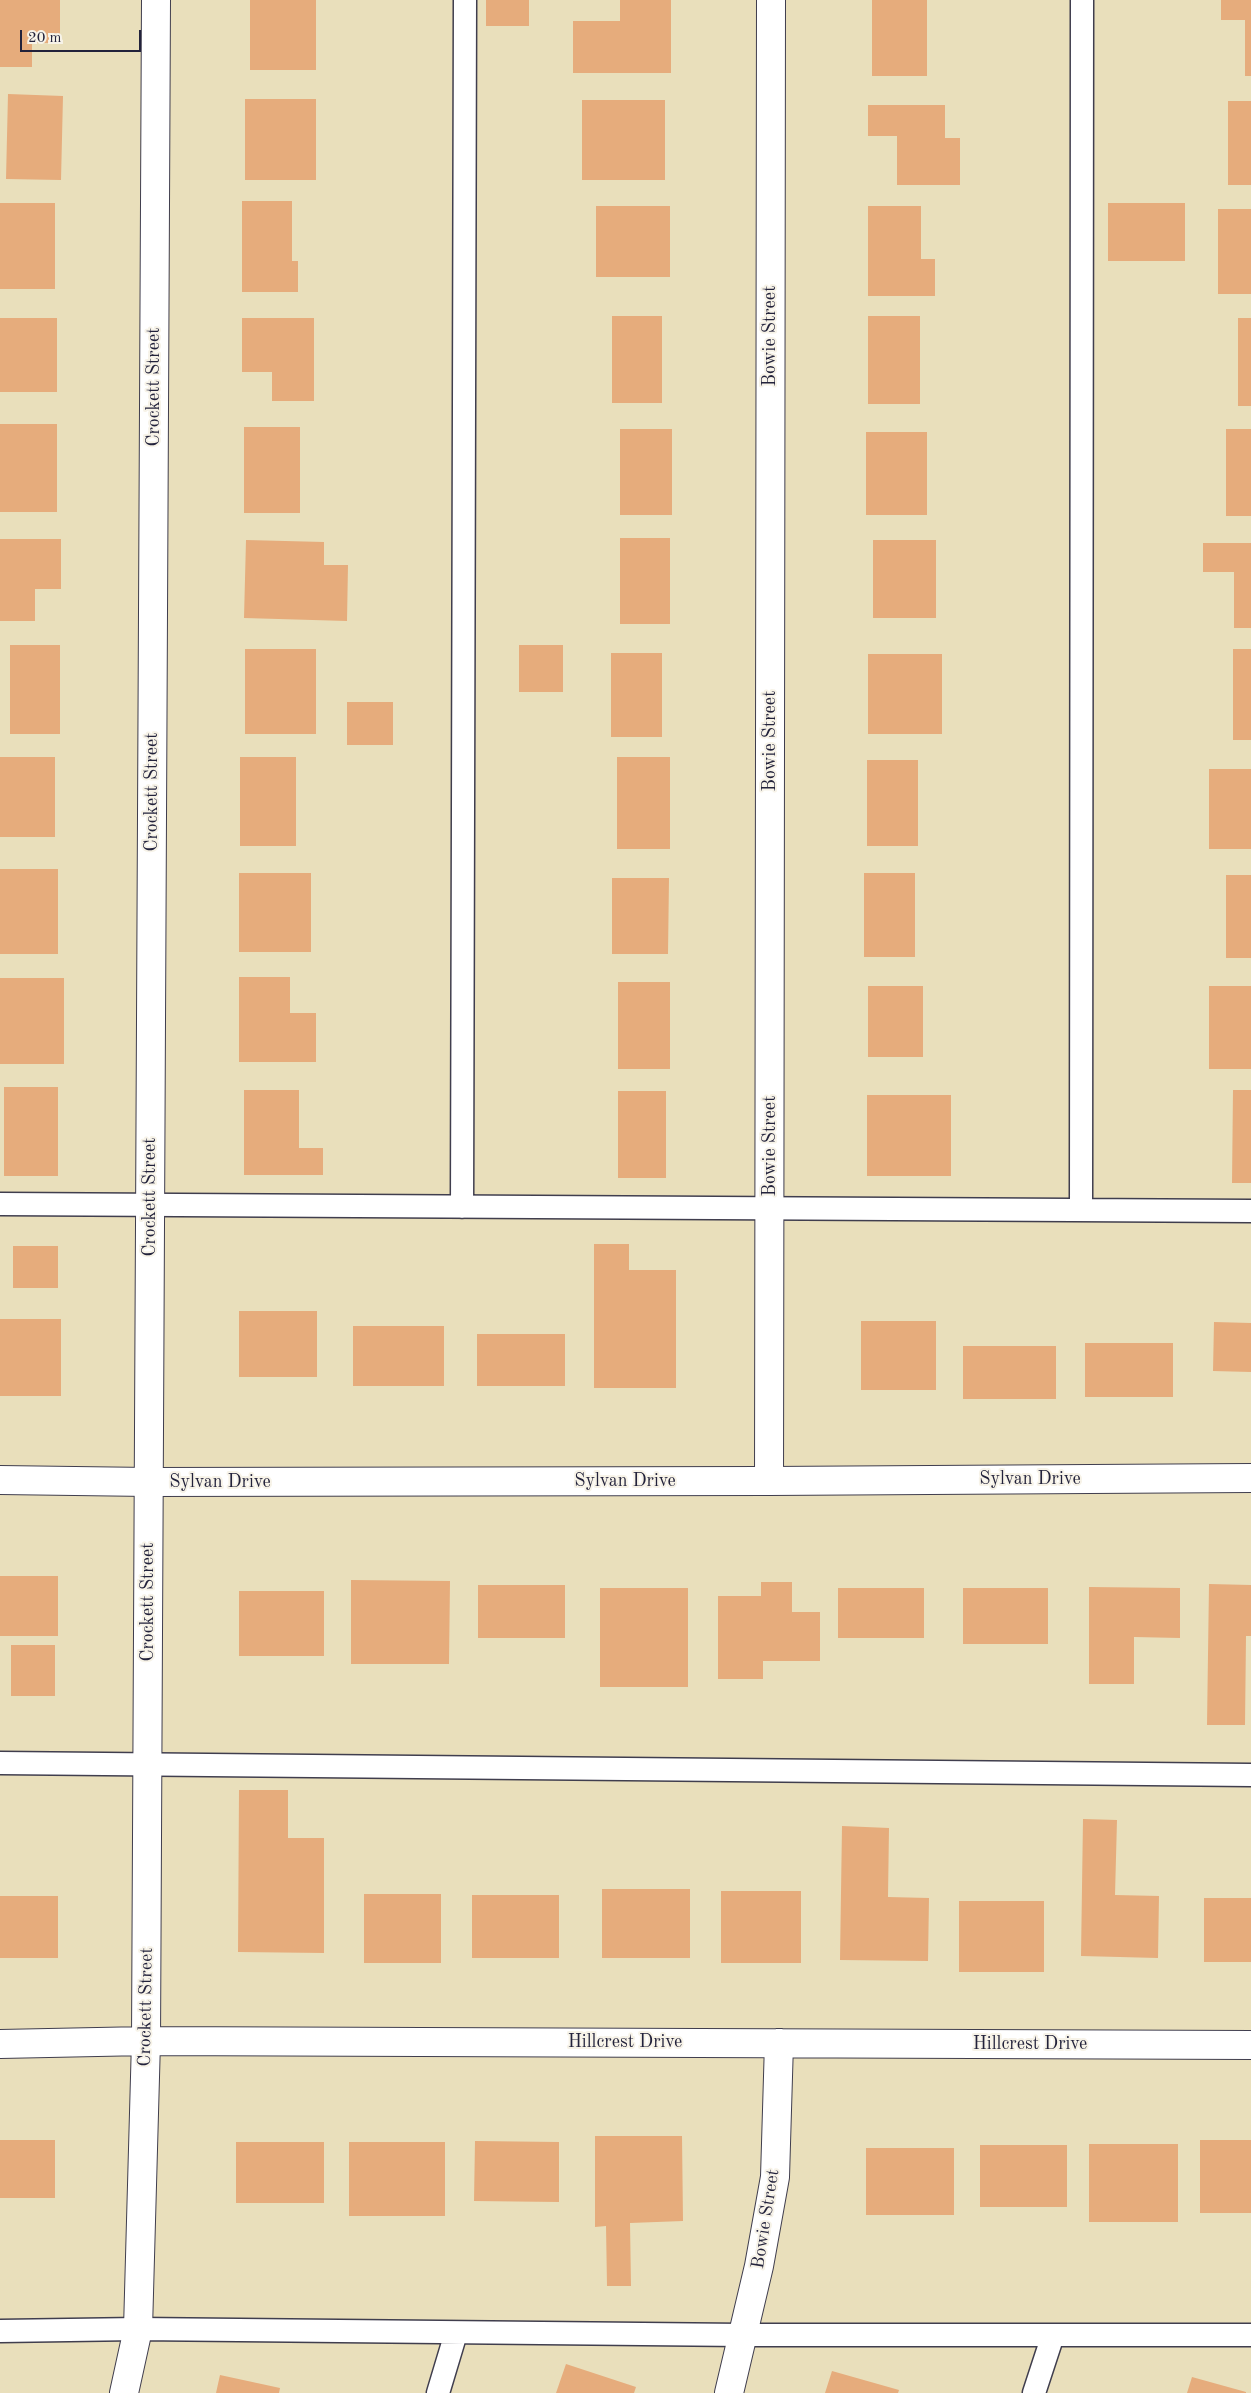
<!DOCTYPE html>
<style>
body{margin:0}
#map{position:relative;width:1251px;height:2393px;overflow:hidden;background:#e9dfbb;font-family:"Old Standard TT",serif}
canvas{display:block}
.scale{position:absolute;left:20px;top:30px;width:121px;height:22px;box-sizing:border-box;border:2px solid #22223b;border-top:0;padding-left:6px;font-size:15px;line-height:18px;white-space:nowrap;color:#22223b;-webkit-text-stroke:4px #f7f3e8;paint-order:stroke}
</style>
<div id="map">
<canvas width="1251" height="2393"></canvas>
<div class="scale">20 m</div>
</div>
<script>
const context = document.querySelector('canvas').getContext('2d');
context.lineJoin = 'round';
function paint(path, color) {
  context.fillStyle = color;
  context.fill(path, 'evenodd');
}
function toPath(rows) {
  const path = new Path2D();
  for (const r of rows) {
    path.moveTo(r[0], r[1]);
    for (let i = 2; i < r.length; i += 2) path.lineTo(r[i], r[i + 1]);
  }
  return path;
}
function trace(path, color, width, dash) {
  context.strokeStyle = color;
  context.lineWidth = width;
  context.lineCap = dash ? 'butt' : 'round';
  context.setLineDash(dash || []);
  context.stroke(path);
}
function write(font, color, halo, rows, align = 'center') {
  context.font = font + ' "Old Standard TT",serif';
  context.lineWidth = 4;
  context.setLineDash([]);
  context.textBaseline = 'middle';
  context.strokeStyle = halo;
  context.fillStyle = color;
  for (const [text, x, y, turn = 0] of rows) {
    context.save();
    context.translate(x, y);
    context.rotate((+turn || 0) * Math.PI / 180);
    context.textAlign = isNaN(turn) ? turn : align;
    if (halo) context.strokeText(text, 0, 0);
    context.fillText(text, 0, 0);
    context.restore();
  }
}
paint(toPath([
 [0,0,60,0,60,43,32,43,32,67,0,67],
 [250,0,316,0,316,70,250,70],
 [486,0,529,0,529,26,486,26],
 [620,0,671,0,671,73,573,73,573,21,620,21],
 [872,0,927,0,927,76,872,76],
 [1221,0,1251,0,1251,76,1245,76,1245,20,1221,20],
 [8,94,63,96,61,180,6,179],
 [245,99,316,99,316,180,245,180],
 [582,100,665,100,665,180,582,180],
 [1228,101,1251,101,1251,185,1228,185],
 [868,105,945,105,945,138,960,138,960,185,897,185,897,136,868,136],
 [242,201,292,201,292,261,298,261,298,292,242,292],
 [0,203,55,203,55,289,0,289],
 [1108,203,1185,203,1185,261,1108,261],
 [596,206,670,206,670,277,596,277],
 [868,206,921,206,921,259,935,259,935,296,868,296],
 [1218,209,1251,209,1251,294,1218,294],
 [612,316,662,316,662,403,612,403],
 [868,316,920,316,920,404,868,404],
 [0,318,57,318,57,392,0,392],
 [242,318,314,318,314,401,272,401,272,372,242,372],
 [1238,318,1251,318,1251,406,1238,406],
 [0,424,57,424,57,512,0,512],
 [244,427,300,427,300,513,244,513],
 [620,429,672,429,672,515,620,515],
 [1226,429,1251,429,1251,516,1226,516],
 [866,432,927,432,927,515,866,515],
 [620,538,670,538,670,624,620,624],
 [0,539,61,539,61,589,35,589,35,621,0,621],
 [246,540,324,542,324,565,348,565,347,621,244,618],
 [873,540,936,540,936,618,873,618],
 [1203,543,1251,543,1251,628,1234,628,1234,572,1203,572],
 [10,645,60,645,60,734,10,734],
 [519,645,563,645,563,692,519,692],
 [245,649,316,649,316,734,245,734],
 [1233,649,1251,649,1251,740,1233,740],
 [611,653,662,653,662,737,611,737],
 [868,654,942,654,942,734,868,734],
 [347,702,393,702,393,745,347,745],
 [0,757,55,757,55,837,0,837],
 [240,757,296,757,296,846,240,846],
 [617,757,670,757,670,849,617,849],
 [867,760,918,760,918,846,867,846],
 [1209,769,1251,769,1251,849,1209,849],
 [0,869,58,869,58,954,0,954],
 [239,873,311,873,311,952,239,952],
 [864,873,915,873,915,957,864,957],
 [1226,875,1251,875,1251,958,1226,958],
 [612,878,669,878,668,954,612,954],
 [239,977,290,977,290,1013,316,1013,316,1062,239,1062],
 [0,978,64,978,64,1064,0,1064],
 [618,982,670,982,670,1069,618,1069],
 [868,986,923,986,923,1057,868,1057],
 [1209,986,1251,986,1251,1069,1209,1069],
 [4,1087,58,1087,58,1176,4,1176],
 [244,1090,299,1090,299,1148,323,1148,323,1175,244,1175],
 [1233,1090,1251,1090,1251,1183,1232,1183],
 [618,1091,666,1091,666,1178,618,1178],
 [867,1095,951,1095,951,1176,867,1176],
 [594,1244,629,1244,629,1270,676,1270,676,1388,594,1388],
 [13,1246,58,1246,58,1288,13,1288],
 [239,1311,317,1311,317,1377,239,1377],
 [0,1319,61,1319,61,1396,0,1396],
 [861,1321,936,1321,936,1390,861,1390],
 [1214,1322,1251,1323,1251,1372,1213,1371],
 [353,1326,444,1326,444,1386,353,1386],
 [477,1334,565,1334,565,1386,477,1386],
 [1085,1343,1173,1343,1173,1397,1085,1397],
 [963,1346,1056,1346,1056,1399,963,1399],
 [0,1576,58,1576,58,1636,0,1636],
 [351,1580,450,1581,449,1664,351,1664],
 [761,1582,792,1582,792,1612,820,1612,820,1661,763,1661,763,1679,718,1679,718,1596,761,1596],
 [1209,1584,1251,1585,1251,1636,1246,1636,1245,1725,1207,1725],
 [478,1585,565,1585,565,1638,478,1638],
 [1089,1587,1180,1588,1180,1638,1134,1637,1134,1684,1089,1684],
 [600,1588,688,1588,688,1687,600,1687],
 [838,1588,924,1588,924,1638,838,1638],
 [963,1588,1048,1588,1048,1644,963,1644],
 [239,1591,324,1591,324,1656,239,1656],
 [11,1645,55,1645,55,1696,11,1696],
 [239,1790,288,1790,288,1838,324,1838,324,1953,238,1952],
 [1083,1819,1117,1820,1115,1895,1159,1896,1158,1958,1081,1956],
 [842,1826,889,1828,888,1897,929,1898,928,1961,840,1960],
 [602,1889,690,1889,690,1958,602,1958],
 [721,1891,801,1891,801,1963,721,1963],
 [364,1894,441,1894,441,1963,364,1963],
 [472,1895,559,1895,559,1958,472,1958],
 [0,1896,58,1896,58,1958,0,1958],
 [1204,1898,1251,1898,1251,1962,1204,1962],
 [959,1901,1044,1901,1044,1972,959,1972],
 [595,2136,682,2136,683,2221,630,2223,631,2286,607,2286,606,2226,595,2227],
 [0,2140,55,2140,55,2198,0,2198],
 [1200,2140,1251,2140,1251,2213,1200,2213],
 [475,2141,559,2142,559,2202,474,2201],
 [236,2142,324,2142,324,2203,236,2203],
 [349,2142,445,2142,445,2216,349,2216],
 [1089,2144,1178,2144,1178,2222,1089,2222],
 [980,2145,1067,2145,1067,2207,980,2207],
 [866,2148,954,2148,954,2215,866,2215],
 [566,2364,636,2387,634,2393,556,2393],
 [832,2371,899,2390,898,2393,825,2393],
 [220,2375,280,2388,279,2393,216,2393],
 [1192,2377,1246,2392,1246,2393,1187,2393]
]), '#e6ac7c');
const service = toPath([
 [0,1204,1251,1211],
 [462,1207,465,0],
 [1081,1210,1082,0],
 [0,1763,1251,1775],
 [0,2331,138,2329,743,2335,1251,2335],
 [438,2393,456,2333],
 [1034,2393,1053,2335]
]);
const minor = toPath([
 [769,1481,771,0],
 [0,2044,146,2041,1251,2045],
 [124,2393,138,2329,146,2041,156,0],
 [729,2393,759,2266,775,2177,779,2043]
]);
const tertiary = toPath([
 [0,1480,149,1482,769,1481,1251,1478]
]);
trace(service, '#403e4e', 25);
trace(minor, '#403e4e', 30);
trace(tertiary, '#403e4e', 30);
trace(service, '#fff', 22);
trace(minor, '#fff', 28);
trace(tertiary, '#fff', 28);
write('18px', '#22223b', '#f7f3e8', [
 ["Bowie Street",770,336,-90],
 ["Crockett Street",154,387,-90],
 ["Bowie Street",770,741,-90],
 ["Crockett Street",152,792,-90],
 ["Bowie Street",770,1146,-90],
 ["Crockett Street",150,1197,-90],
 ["Sylvan Drive",1030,1479],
 ["Sylvan Drive",625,1481],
 ["Sylvan Drive",220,1482],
 ["Crockett Street",148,1602,-90],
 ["Crockett Street",146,2007,-89],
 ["Hillcrest Drive",625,2042],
 ["Hillcrest Drive",1030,2044],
 ["Bowie Street",766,2219,-81]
]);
</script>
